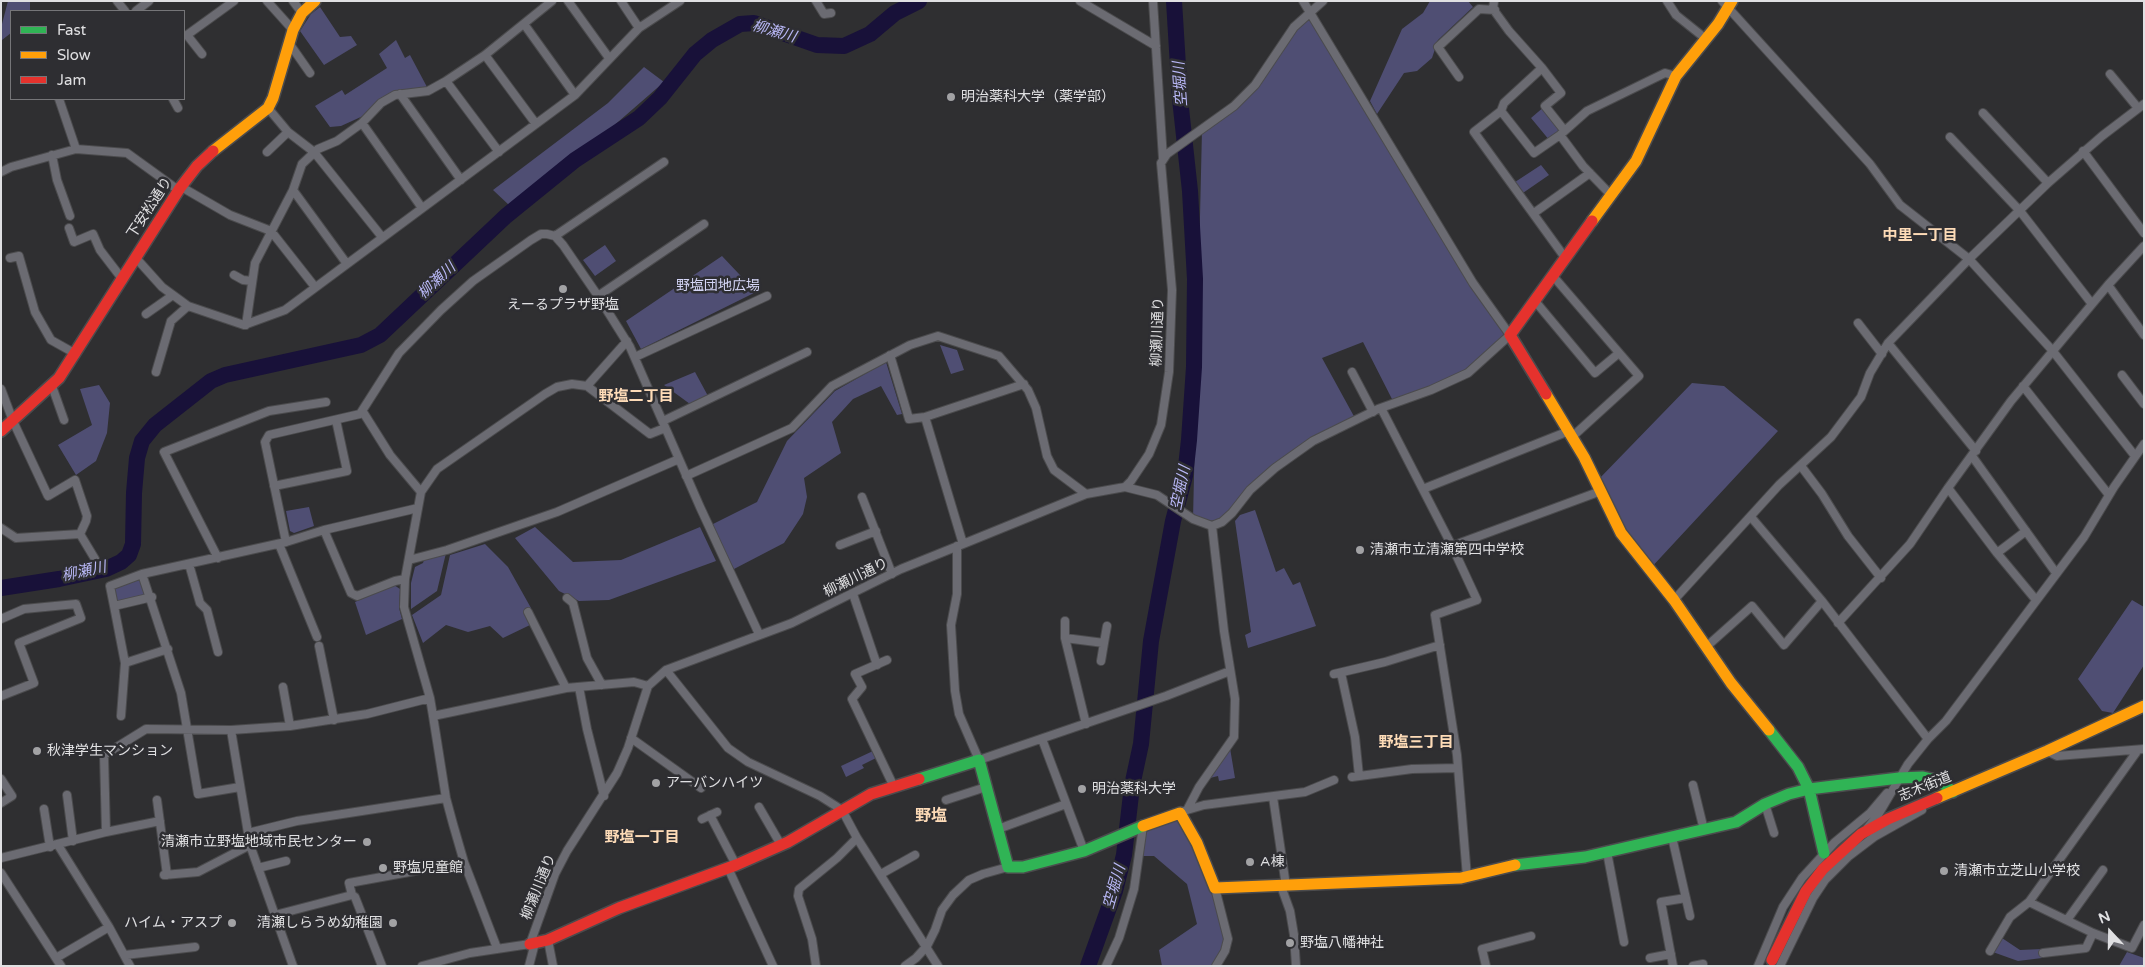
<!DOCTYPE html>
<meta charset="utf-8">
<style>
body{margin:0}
#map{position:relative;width:2145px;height:967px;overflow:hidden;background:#2f2f31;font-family:"Varela Round",sans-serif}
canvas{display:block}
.frame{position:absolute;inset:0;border:2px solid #e0e0e2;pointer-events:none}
.legend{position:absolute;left:10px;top:10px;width:175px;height:90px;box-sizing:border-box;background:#2e2e32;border:1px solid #757578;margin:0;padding:6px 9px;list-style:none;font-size:15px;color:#e0e0e2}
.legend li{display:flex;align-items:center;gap:10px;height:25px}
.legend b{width:25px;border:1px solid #757578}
.north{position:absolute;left:2085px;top:907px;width:50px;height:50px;-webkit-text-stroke:4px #2e2e32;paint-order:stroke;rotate:339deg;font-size:14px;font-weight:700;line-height:20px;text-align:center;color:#e0e0e2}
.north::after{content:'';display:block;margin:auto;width:18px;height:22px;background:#e0e0e2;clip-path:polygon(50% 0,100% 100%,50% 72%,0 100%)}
</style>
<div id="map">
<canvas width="2145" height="967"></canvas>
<div class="frame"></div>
<ul class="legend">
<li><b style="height:6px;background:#30b455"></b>Fast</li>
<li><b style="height:6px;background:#ff9f0a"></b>Slow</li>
<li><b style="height:6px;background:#e5322d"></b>Jam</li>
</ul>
<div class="north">N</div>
</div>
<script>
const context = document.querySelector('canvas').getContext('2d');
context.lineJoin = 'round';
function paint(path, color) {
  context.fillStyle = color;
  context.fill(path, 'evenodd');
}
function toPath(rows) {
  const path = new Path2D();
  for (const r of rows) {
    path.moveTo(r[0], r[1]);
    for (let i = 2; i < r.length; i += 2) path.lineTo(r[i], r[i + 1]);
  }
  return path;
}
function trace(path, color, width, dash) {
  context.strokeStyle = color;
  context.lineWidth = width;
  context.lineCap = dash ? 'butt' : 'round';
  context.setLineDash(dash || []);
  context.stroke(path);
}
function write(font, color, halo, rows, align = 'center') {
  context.font = font + ' "Varela Round","Noto Sans JP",sans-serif';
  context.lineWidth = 5;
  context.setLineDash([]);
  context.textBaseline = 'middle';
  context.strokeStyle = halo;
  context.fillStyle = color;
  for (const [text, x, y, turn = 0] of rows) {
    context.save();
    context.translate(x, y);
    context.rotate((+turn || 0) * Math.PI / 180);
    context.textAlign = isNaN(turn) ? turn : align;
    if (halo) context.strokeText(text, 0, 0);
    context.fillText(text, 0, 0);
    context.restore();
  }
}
paint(toPath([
 [8,1,30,1,30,11,11,11,11,33,2,40,2,24],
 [1430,1,1468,1,1473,7,1438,40,1432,58,1417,71,1404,73,1377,114,1370,101,1402,29,1423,13],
 [320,7,340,37,351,36,357,45,324,65,300,31,311,14],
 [1310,13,1455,251,1510,335,1468,373,1394,403,1363,342,1322,358,1356,420,1313,441,1275,468,1232,513,1212,526,1193,519,1202,130,1255,85,1294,27],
 [396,40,405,58,410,55,427,87,393,92,377,101,363,116,341,126,330,127,315,106,342,90,345,95,387,68,379,54],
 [644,67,664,82,603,135,510,206,493,190,608,103],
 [1545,106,1564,130,1550,141,1531,118],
 [1541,165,1549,175,1520,195,1512,184],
 [605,245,616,261,595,276,583,260],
 [722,256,756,292,641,349,626,321],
 [940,345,957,350,964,370,951,374],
 [886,362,902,414,897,415,881,386,853,399,832,422,841,453,804,478,807,497,803,514,784,543,734,569,711,525,757,502,787,441,835,391],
 [695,372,708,396,690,404,664,385],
 [1692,383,1724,386,1778,431,1649,570,1596,482],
 [99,385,110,403,107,433,96,461,76,475,58,445,92,425,80,389],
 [309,507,314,526,294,533,290,531,286,511],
 [1255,510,1276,572,1284,568,1293,585,1300,582,1316,626,1248,648,1245,635,1251,632,1235,521,1240,515],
 [535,527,573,562,621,560,700,527,716,561,609,600,579,601,559,591,515,538],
 [485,544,508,567,531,608,524,611,530,625,503,638,490,626,468,632,446,625,423,643,412,615,441,595,450,555],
 [446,553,437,591,411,609,411,583,415,567,423,563,424,560],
 [142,574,152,597,114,606,110,586],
 [394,585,400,589,399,608,402,619,366,635,355,602],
 [2132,600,2144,607,2144,665,2113,713,2102,711,2078,679],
 [1230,748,1235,778,1219,781,1218,776,1210,778],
 [873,751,876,758,862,765,864,768,846,777,841,766],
 [1180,813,1197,843,1228,939,1216,966,1162,966,1159,950,1197,924,1187,884,1154,856,1139,856,1143,826],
 [1999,936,2020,950,2042,949,2042,958,2018,961,1990,951],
 [2127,952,2144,958,2144,966,2119,966]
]), '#4f4e73');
trace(toPath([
 [1,588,59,579,106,569,121,562,129,555,133,544,134,493,137,458,142,441,155,425,211,381,225,375,361,345,380,335,506,216,575,160,639,118,660,98,695,54,712,40,740,24,754,23,817,45,844,46,870,34,895,13,919,1],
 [1088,966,1115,891,1124,855,1132,786,1141,744,1151,641,1173,521,1185,476,1189,440,1194,367,1195,279,1190,191,1180,99,1174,1]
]), '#181139', 16);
const street = toPath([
 [117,1,125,11],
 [267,1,293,30],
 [293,1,302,13],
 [568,1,609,58],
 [621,1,639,28],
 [816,1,824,14,831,13],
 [1080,1,1156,46],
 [1153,1,1163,159],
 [1494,1,1493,9,1509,31,1542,68,1561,93,1545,106,1564,130],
 [1667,1,1676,15,1706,39],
 [1722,1,1870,164,1900,205,1969,259,2052,350,2135,456],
 [136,11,149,1],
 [524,24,575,95],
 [289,43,310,73],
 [202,54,187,35,234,1],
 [485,55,536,124],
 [1542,68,1504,103,1501,111,1474,132,1566,259],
 [2110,74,2138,108],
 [1459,77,1438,47,1479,9,1495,10],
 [446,81,499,152],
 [400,94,461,180],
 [59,99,76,149],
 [173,99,178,108],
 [268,108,288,132,314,152,382,237],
 [1501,111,1534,153,1560,135,1587,111,1665,73,1676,76],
 [1983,113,2048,183],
 [362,123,422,208],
 [1560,135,1583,166,1611,195],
 [1950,137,2020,211,2092,304],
 [2083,151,2144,233],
 [267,152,288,132],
 [52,155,57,180,70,216],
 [1,172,11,167,76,149,127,153,174,187,185,189,230,215,271,231,315,287],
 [293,190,347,264],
 [1534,213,1590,173],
 [69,228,74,242,93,234,100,250,123,280],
 [555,236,664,162],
 [10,258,19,256,35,312,51,340,76,354],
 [136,258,162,287,188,306,244,325,285,310,575,95,639,28,680,1],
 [234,275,243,280,252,281],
 [1553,276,1639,376,1572,437],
 [2108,285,2144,335],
 [598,296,704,224],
 [1535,301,1595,373,1619,353],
 [146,314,173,295],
 [1858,323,1882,354],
 [246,325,255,263,293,190,302,164,318,149,337,141,362,123,381,103,395,95,428,91,446,81,485,55,552,1],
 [1888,343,1976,451],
 [890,355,909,419,925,417,963,544],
 [635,357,767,296],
 [156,372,171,321,188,306],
 [1352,372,1373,412],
 [2122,375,2144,404],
 [52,386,64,420],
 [587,386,627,341],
 [2023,386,2109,495],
 [1,389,13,421,48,496,75,480,87,516,86,521,80,534,95,559],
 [1381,408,1452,546,1477,600,1435,615,1457,755,1467,877],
 [363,412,390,455,421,492],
 [925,417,1024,384],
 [663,421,807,352],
 [1972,456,2056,573],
 [1801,466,1822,494,1848,536,1881,578],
 [686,476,792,428,832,386,910,345,938,336,999,356,1028,390,1036,408,1047,456,1054,470,1086,494],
 [274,486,347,471,336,420],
 [1125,487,1157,495,1193,519,1212,526,1222,522,1232,513,1250,490,1275,468,1313,441,1378,409,1431,390,1468,373,1510,335,1473,283,1303,1],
 [1948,488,1997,553,2036,600],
 [1423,489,1569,431],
 [862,497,892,574],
 [1751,517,1822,601,1928,739],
 [1,528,16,538,80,534],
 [324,530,351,593,357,596,395,581,405,579],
 [286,542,265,442,269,435,360,414,399,353,441,310,473,281,531,240,541,234,547,234,555,236,563,245,598,296,630,347,700,507,759,634],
 [279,544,317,637],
 [840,545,876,531],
 [957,546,957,594,951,625,955,691,959,714,979,760,1166,696,1230,671],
 [1452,546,1601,491],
 [1997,553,2026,531],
 [218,558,164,452,269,411,326,402],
 [409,560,447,550,557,512,679,459],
 [189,564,200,603,207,610,218,652],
 [853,594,877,665],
 [567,598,573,603,587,658,602,685],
 [1674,600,1779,485,1831,437,1861,397,1870,373,1888,343,1969,259,2048,183,2102,136,2144,104],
 [114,606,110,586,142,574],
 [528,612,566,688],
 [1,619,24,609,76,604,81,618,19,643,34,683,1,696],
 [1065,621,1065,638,1086,724],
 [1838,623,1910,544,1948,488,2011,401,2108,285,2144,246],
 [1065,638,1104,643,1107,626],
 [319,646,334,720],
 [1706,647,1752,606,1784,645,1822,601],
 [887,660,855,674,862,687,852,699,894,787],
 [1101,661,1104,643],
 [125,663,168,649],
 [666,670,728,748,748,762,820,796,842,810,857,838,938,966],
 [1341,673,1355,737,1359,776],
 [1334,674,1385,662,1440,645],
 [283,687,290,726],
 [579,687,587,729,604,796],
 [430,698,404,607,405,579,421,492,437,469,545,394,557,387,572,384,587,386,650,434,665,428],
 [121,716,125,663,114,606,152,597],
 [433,716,446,798,453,824,464,862,497,948],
 [231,730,250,845,293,966],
 [631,738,701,788],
 [1042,739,1084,851],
 [2047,751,2057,756,2144,749],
 [1352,777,1412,769,1458,768],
 [1,779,12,796,1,803],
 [1693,785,1704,830],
 [240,787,198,794,181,693,142,574,286,542,324,530,418,508],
 [67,795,73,841],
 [1273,797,1286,886],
 [157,800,167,875],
 [946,800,986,787],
 [1765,804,1774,833],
 [759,807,781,845],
 [44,809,50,847],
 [1187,810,1204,805,1305,792,1334,780],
 [1180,813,1187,810,1199,787,1234,737,1235,699,1224,631,1212,526],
 [710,815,736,865],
 [702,819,717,812],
 [1868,827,1878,815,1908,764,1928,739,1946,721,2084,537,2114,487,2144,444],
 [998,829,1066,804],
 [106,832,104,755,146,729,231,730,290,726,367,714,430,698,433,716,566,688,634,682,648,686],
 [248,833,297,821,446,798],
 [1672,837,1690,916],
 [58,845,109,927,130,966],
 [1607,852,1624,942],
 [1,858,106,832,160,821],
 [258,868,286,861],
 [728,868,773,966],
 [1,873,61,966],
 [881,874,915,855],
 [164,875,198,872,250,845],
 [1281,886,1290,911,1294,935,1296,966],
 [1215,888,1228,939,1225,951,1216,966],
 [352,895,355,897,382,966],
 [2029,902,2093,933,2132,948,2144,925],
 [275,915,352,895,349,883,464,862],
 [2067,920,2103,870],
 [548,940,553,966],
 [1990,951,2010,917,2029,902,2138,750],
 [2043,953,2086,948,2093,933],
 [125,955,195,947],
 [56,958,109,927],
 [1650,958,1671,954],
 [422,966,470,953,530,944,555,874,567,851,617,773,628,748,648,686,666,670,792,623,901,569,963,544,1086,494,1125,487,1131,481,1149,454,1161,425,1169,372,1172,290,1161,163,1167,154,1234,106,1255,85,1294,27,1323,1],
 [529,966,535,943],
 [816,966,812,939,798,896,799,889,837,858,857,838],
 [905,966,916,958,927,946,935,930,942,910,953,895,969,880,983,874,1008,867],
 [1106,966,1119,938,1134,889,1143,826],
 [1486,966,1482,949,1531,936],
 [1673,966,1661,902,1686,898],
 [1693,966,1703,964],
 [1758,966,1783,907,1802,878,1835,842,1870,813,1887,793],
 [1780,966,1813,898,1825,880,1849,856,1874,837,1922,810]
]);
const fast = toPath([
 [1769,730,1798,767,1809,789,1824,853],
 [919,779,979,760,1008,867,1023,867,1084,851,1143,826],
 [1515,865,1585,857,1736,822,1765,804,1789,794,1809,789,1899,778,1923,777,1940,781,1953,792]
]);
const slow = toPath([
 [213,151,268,108,273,98,293,30,302,13,315,1],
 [1592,221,1636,161,1676,76,1718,24,1732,1],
 [1546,394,1584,457,1621,533,1674,600,1731,683,1769,730],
 [1937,798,2047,751,2144,706],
 [1143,826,1180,813,1197,843,1215,888,1461,878,1515,865]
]);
const jam = toPath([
 [1546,394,1510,335,1592,221],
 [1,431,59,378,180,188,197,166,213,151],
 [530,944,548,940,619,908,736,865,788,842,871,794,919,779],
 [1772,960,1806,891,1823,869,1861,834,1888,819,1937,798]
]);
trace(street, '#4b4b4d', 10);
trace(fast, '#4b4b4d', 14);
trace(slow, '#4b4b4d', 14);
trace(jam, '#4b4b4d', 14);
trace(street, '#6b6b72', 8);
trace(fast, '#30b455', 11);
trace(slow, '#ff9f0a', 11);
trace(jam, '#e5322d', 11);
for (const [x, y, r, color] of [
 [951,97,5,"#a2a2a4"],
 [563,289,5,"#a2a2a4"],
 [1360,550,5,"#a2a2a4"],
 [37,751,5,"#a2a2a4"],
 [656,783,5,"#a2a2a4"],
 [1082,789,5,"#a2a2a4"],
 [367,842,5,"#a2a2a4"],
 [1250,862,5,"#a2a2a4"],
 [383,868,5,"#a2a2a4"],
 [1944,871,5,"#a2a2a4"],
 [232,923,5,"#a2a2a4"],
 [393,923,5,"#a2a2a4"],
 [1290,943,5,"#a2a2a4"]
]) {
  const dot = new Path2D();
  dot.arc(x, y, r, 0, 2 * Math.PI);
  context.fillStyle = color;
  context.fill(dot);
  trace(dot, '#2e2e32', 2);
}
write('14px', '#e0e0e2', '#2e2e32', [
 ["明治薬科大学（薬学部）",961,97],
 ["えーるプラザ野塩",563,305,"center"],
 ["清瀬市立清瀬第四中学校",1370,550],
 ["秋津学生マンション",47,751],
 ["アーバンハイツ",666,783],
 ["明治薬科大学",1092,789],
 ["清瀬市立野塩地域市民センター",357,842,"right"],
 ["A棟",1260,862],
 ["野塩児童館",393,868],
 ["清瀬市立芝山小学校",1954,871],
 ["ハイム・アスプ",222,923,"right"],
 ["清瀬しらうめ幼稚園",383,923,"right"],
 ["野塩八幡神社",1300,943]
], 'left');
write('14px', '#e0e0e2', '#2e2e32', [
 ["下安松通り",150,208,-57],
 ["柳瀬川通り",1158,332,-88],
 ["柳瀬川通り",856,578,-26],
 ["志木街道",1925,787,-22],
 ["柳瀬川通り",539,887,-68]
]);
write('14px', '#d5d6f6', '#2e2e32', [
 ["野塩団地広場",718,286]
]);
write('italic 15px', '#b9b8f7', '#2e2e32', [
 ["柳瀬川",774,32,16],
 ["空堀川",1181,84,-94],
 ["柳瀬川",437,281,-43],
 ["空堀川",1181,488,-78],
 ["柳瀬川",84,572,-12],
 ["空堀川",1115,887,-74]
]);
write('bold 15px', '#fddbb7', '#2e2e32', [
 ["中里一丁目",1920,236],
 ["野塩二丁目",636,397],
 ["野塩三丁目",1416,743],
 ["野塩一丁目",642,838]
]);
write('bold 16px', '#fddbb7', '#2e2e32', [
 ["野塩",931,817]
]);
</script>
